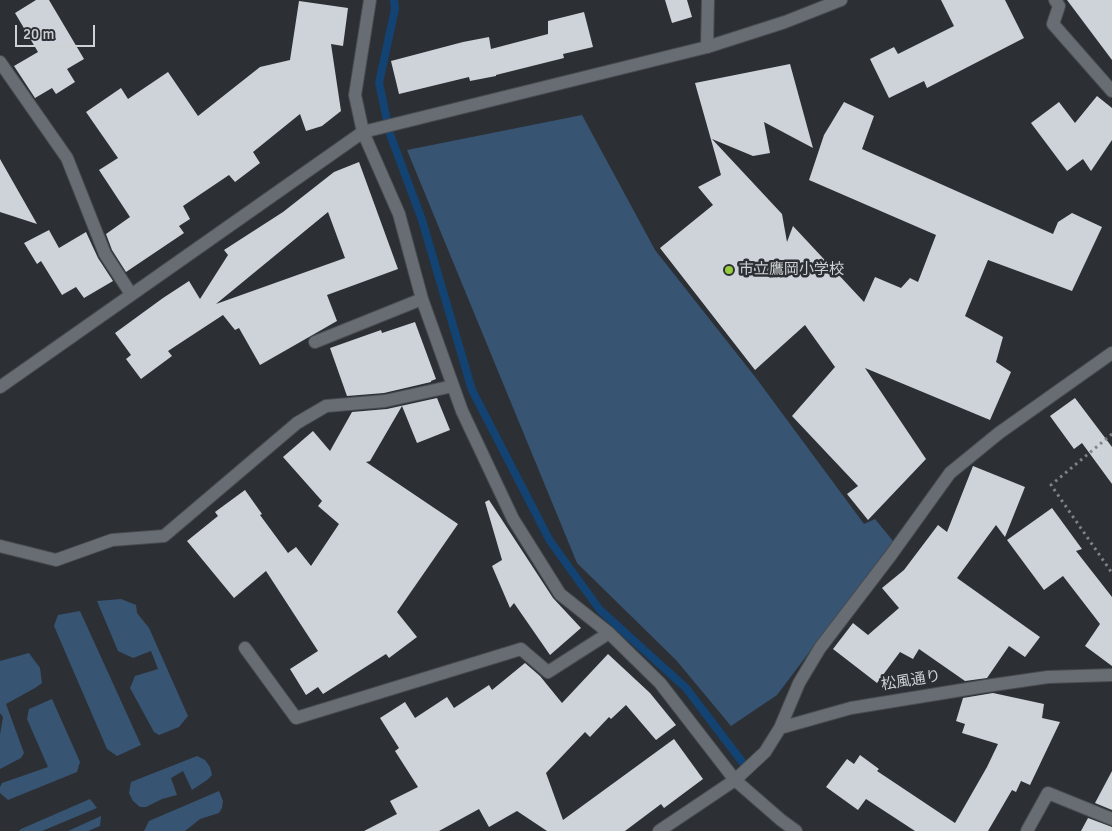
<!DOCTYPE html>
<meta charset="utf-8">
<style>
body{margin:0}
#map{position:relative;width:1112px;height:831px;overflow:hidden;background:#2c3035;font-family:Signika,sans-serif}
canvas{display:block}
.scale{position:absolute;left:15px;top:25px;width:80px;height:22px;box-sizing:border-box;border:2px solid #cfd2d5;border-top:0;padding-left:6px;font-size:15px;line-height:18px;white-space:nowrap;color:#cfd2d5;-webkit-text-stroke:4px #2c3035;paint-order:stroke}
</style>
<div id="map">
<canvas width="1112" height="831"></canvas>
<div class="scale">20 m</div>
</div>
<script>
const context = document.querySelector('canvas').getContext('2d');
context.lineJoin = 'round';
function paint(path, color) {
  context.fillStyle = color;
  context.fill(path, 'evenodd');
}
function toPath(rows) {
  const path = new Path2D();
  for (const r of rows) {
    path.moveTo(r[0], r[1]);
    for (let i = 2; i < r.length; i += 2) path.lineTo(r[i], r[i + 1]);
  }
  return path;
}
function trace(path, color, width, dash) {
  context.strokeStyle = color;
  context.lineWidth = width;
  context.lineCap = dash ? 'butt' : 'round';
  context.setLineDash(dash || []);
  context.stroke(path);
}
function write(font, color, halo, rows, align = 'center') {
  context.font = font + ' Signika,"Noto Sans JP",sans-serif';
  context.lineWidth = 5;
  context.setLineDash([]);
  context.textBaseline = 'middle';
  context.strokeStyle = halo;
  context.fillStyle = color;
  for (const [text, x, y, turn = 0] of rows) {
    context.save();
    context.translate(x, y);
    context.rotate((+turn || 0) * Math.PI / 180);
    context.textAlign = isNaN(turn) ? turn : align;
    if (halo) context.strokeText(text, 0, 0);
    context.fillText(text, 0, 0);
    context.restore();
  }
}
paint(toPath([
 [582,115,655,250,756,378,864,524,875,519,893,541,777,695,731,726,676,660,577,563,407,150],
 [121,599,136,605,137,613,149,628,188,716,179,727,159,735,154,732,130,688,135,676,158,669,151,651,133,658,118,651,97,601],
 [80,611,141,745,117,756,107,749,54,626,58,615],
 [29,653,40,668,42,683,35,688,6,704,24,753,21,758,0,769,0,735,3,717,0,713,0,661],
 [52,699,80,762,77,772,8,800,0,793,0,787,2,783,48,767,27,719,29,709],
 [197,756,205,760,210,767,212,775,207,780,192,790,183,771,171,778,177,795,162,799,146,807,140,807,133,801,129,793,131,782],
 [219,791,223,801,222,808,219,813,200,819,185,831,144,831,149,821],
 [90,799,97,808,42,831,19,831,21,829],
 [101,816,100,826,88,831,68,831]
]), '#385473');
trace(toPath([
 [394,0,395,9,379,83,390,134,422,220,472,390,550,541,600,610,686,688,743,763]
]), '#124373', 8);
paint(toPath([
 [36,0,49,0,84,59,67,69,75,82,56,94,52,88,35,98,14,66,38,52,15,13],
 [665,0,687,0,692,17,672,23],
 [941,0,1005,0,1024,38,927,88,924,81,889,98,870,59,894,47,898,54,954,26],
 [1067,0,1112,0,1112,60],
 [299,1,348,8,343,46,331,44,341,111,322,126,306,131,300,114,253,152,260,163,235,182,229,175,183,206,190,219,179,226,184,233,126,272,112,250,106,234,130,217,99,170,118,158,86,112,121,88,128,99,168,72,198,116,260,67,290,60],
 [584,12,593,47,563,54,564,58,496,75,496,76,470,81,469,77,399,94,391,61,463,42,489,37,491,49,548,34,548,21],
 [790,64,813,148,764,122,770,153,753,156,712,139,782,214,787,242,793,226,864,302,875,277,901,288,910,278,918,282,936,235,809,180,824,135,844,102,874,116,862,149,1053,234,1058,222,1072,213,1102,227,1072,291,988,260,965,316,1003,337,996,362,1011,372,990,420,865,368,926,459,868,520,847,494,858,486,792,416,835,367,805,325,755,370,660,248,713,205,698,187,721,175,695,83],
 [1097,96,1112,108,1112,140,1091,171,1083,159,1067,171,1031,123,1059,102,1075,123],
 [0,159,37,224,0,212],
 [359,162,398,269,327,295,337,321,260,365,239,328,235,330,223,315,168,351,172,356,141,379,126,359,131,355,115,333,163,298,189,281,200,299,228,255,224,250,283,212,334,172],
 [328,212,345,258,216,304],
 [49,230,59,248,86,232,98,258,113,281,84,298,76,287,62,295,41,261,37,264,24,243],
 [415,322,436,379,431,381,431,382,384,393,347,396,330,348,381,330,382,333],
 [437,398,450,430,417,443,402,406,370,461,366,462,458,524,397,612,417,637,389,658,386,654,323,694,318,687,306,695,290,669,318,651,266,571,234,598,187,541,218,516,215,512,245,490,262,514,260,515,288,553,296,547,311,566,339,524,318,506,322,501,283,457,313,431,330,451,352,412,387,409],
 [1075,398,1112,447,1112,484,1082,443,1074,449,1050,416],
 [973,466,1025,487,1005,537,996,525,957,578,1040,637,1025,657,1009,646,987,678,965,681,919,649,913,659,900,652,877,683,833,649,853,623,868,635,899,608,882,588,904,570,938,525,947,532],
 [489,500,553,598,581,628,550,655,514,603,510,608,492,566,502,560,485,502],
 [1052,508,1082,549,1076,551,1112,597,1112,666,1085,646,1100,624,1063,576,1044,590,1007,540],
 [608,654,650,693,676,725,656,740,626,705,611,719,609,717,590,737,585,732,546,773,563,820,674,739,703,779,664,808,661,804,625,831,547,831,517,811,489,827,479,809,439,831,364,831,397,814,390,801,418,787,395,751,399,748,380,718,405,702,415,718,447,697,454,708,489,685,492,690,525,663,540,676,562,703],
 [993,693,1044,704,1042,718,1060,722,1030,785,1021,781,1016,792,1012,790,988,831,915,831,866,799,858,810,826,787,847,759,854,764,860,755,879,769,877,771,955,823,987,767,998,744,962,733,965,724,956,721,963,698],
 [1112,771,1112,810,1095,803],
 [1088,818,1112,827,1112,831,1081,831]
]), '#ced3da');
const minor = toPath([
 [370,0,355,95,363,132,399,214,422,299,462,411,513,519,560,594,609,633,660,683,735,780,781,820,796,831],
 [1055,0,1059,6,1053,24,1112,91],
 [707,47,708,0],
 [0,62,67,158,105,254,131,294],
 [315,342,422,299],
 [0,387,363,132],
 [0,546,56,560,112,540,164,536,297,423,326,406,385,401,453,386],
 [245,648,296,718,521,649,548,672,609,633],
 [780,728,799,683,820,648,891,555,950,473,999,433,1112,353],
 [659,831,735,780,765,752,780,728,851,708,986,686,1048,677,1112,675],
 [1027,831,1048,793,1112,819]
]);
const tertiary = toPath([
 [363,132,707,47,785,22,841,0]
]);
trace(minor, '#484c50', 14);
trace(tertiary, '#484c50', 14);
trace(toPath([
 [1112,434,1051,485,1112,573]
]), '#7f8387', 3, [2.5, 4]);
trace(minor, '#686d73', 12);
trace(tertiary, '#686d73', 12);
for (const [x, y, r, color] of [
 [729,270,5,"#95cc3b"]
]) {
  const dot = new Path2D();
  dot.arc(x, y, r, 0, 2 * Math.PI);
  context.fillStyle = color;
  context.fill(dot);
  trace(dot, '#2c3035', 2);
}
write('15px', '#cfd2d5', '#2c3035', [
 ["市立鷹岡小学校",739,270]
], 'left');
write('15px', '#cfd2d5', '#2c3035', [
 ["松風通り",911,681,-9]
]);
</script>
